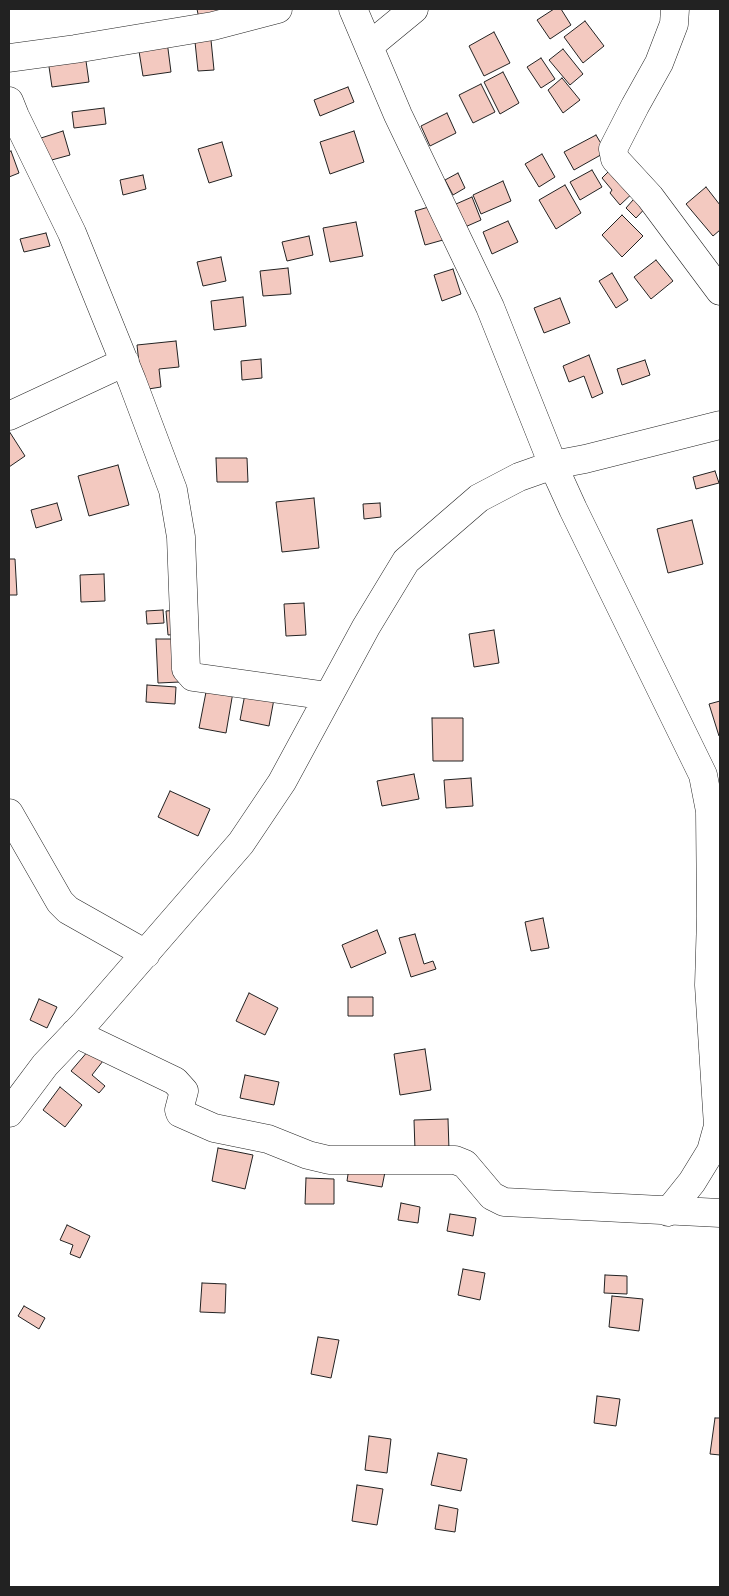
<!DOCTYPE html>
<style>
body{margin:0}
#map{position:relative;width:729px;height:1596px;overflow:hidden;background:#fff;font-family:Montserrat,sans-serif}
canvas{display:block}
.frame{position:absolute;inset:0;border:10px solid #222;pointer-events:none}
</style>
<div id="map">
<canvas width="729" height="1596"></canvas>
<div class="frame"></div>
</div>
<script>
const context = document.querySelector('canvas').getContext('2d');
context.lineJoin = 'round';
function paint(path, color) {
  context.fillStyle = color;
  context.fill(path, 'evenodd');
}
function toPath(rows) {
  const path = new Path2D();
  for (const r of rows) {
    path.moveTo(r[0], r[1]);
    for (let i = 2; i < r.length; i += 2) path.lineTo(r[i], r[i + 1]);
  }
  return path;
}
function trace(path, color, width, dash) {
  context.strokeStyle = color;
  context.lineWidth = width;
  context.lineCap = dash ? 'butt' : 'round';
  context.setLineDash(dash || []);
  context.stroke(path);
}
const building = toPath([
 [197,9,230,9,200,24,197,9],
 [554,9,561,9,571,25,550,39,537,20,554,9],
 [585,21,604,46,583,63,564,37,585,21],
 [210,30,214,70,198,71,194,32,210,30],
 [494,32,510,63,484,76,469,46,494,32],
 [167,41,171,72,143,76,138,45,167,41],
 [563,49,583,74,570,85,549,60,563,49],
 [85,54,89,82,52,87,48,60,85,54],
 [541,58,555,79,541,88,527,67,541,58],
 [503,72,519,103,500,114,484,82,503,72],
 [562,78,580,100,563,113,548,90,562,78],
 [481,84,495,112,473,123,459,95,481,84],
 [348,87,354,102,320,116,314,100,348,87],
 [104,108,106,124,74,128,72,112,104,108],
 [447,113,456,133,430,146,421,126,447,113],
 [63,131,70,155,48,161,41,138,63,131],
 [354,131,364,162,330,174,320,142,354,131],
 [596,135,606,152,574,170,564,152,596,135],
 [222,142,232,176,209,183,198,149,222,142],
 [11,151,19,173,9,177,9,152,11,151],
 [542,154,555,177,539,187,525,164,542,154],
 [615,165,637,189,620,205,610,193,612,190,602,178,615,165],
 [592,170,602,187,580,200,570,182,592,170],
 [458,173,465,188,453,195,445,180,458,173],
 [143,175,146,189,123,195,120,180,143,175],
 [503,181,511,201,481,214,473,195,503,181],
 [565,185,581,213,556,229,539,200,565,185],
 [706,187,720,205,720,230,713,236,686,204,706,187],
 [640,192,651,202,636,218,626,208,640,192],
 [472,197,481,220,465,227,456,204,472,197],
 [432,206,443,240,425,245,415,211,432,206],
 [622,215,643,236,622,257,602,235,622,215],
 [508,221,518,242,492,254,483,232,508,221],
 [356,222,363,256,330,262,323,228,356,222],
 [46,233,50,246,24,252,20,239,46,233],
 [309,236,313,255,287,261,282,242,309,236],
 [221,257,226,281,203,286,197,262,221,257],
 [656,260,673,281,651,299,634,277,656,260],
 [288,268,291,294,263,296,260,271,288,268],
 [453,269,461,294,442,301,434,275,453,269],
 [612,273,628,300,616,308,599,281,612,273],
 [243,297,246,326,214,330,211,301,243,297],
 [560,298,570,323,544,333,534,308,560,298],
 [176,341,179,367,159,369,161,387,142,390,137,345,176,341],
 [589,355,603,393,592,398,584,376,569,382,563,366,589,355],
 [261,359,262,378,242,380,241,361,261,359],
 [645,360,650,375,622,385,617,369,645,360],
 [9,431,25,456,9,467,9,431],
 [216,458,247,458,248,482,217,482,216,458],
 [118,465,129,505,89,516,78,476,118,465],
 [715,471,719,483,696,489,693,477,715,471],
 [314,498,319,548,282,552,276,502,314,498],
 [57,503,62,520,36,528,31,510,57,503],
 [380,503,381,517,364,519,363,504,380,503],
 [692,520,703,564,668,573,657,529,692,520],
 [9,559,15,559,17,595,9,595,9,559],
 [104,574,105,601,81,602,80,575,104,574],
 [304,603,306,635,286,636,284,604,304,603],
 [163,610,164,623,147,624,146,611,163,610],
 [178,610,180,634,168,635,166,611,178,610],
 [494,630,499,663,474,667,469,634,494,630],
 [156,639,179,639,180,682,158,683,156,639],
 [147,685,176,687,175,704,146,702,147,685],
 [207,687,233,692,226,733,199,728,207,687],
 [245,694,274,699,269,726,240,720,245,694],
 [720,701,720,736,719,736,709,704,720,701],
 [432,718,463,718,463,761,433,761,432,718],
 [414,774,419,799,382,806,377,781,414,774],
 [471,778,473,806,446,808,444,780,471,778],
 [170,791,210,809,198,836,158,817,170,791],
 [543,918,549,948,531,951,525,922,543,918],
 [377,930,386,953,351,968,342,945,377,930],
 [415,934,424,964,433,961,436,969,411,977,399,938,415,934],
 [249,993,278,1008,265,1035,236,1021,249,993],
 [348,997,373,997,373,1016,348,1016,348,997],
 [39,999,57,1007,47,1028,30,1020,39,999],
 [425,1049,431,1090,400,1095,394,1054,425,1049],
 [89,1050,103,1061,92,1075,105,1086,99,1093,71,1071,89,1050],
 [245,1075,279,1082,274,1105,240,1098,245,1075],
 [60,1087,82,1105,65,1127,43,1110,60,1087],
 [448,1119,449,1150,415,1150,414,1120,448,1119],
 [218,1148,253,1155,245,1189,212,1181,218,1148],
 [350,1161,386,1167,382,1187,347,1181,350,1161],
 [306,1178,334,1179,334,1204,305,1204,306,1178],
 [401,1203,420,1207,418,1223,398,1220,401,1203],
 [450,1214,476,1218,473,1236,447,1231,450,1214],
 [67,1225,90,1236,80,1258,70,1254,73,1245,60,1240,67,1225],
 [463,1269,485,1273,480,1300,458,1295,463,1269],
 [605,1275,627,1276,627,1294,604,1293,605,1275],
 [202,1283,226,1284,225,1313,200,1312,202,1283],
 [612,1296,643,1299,639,1331,609,1327,612,1296],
 [24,1306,45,1318,39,1329,18,1316,24,1306],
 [318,1337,339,1340,331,1378,311,1374,318,1337],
 [597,1396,620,1399,616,1426,594,1423,597,1396],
 [715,1418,720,1418,720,1455,710,1454,715,1418],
 [369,1436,391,1439,387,1473,365,1470,369,1436],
 [438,1453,467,1459,461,1491,431,1485,438,1453],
 [357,1485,383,1489,377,1525,352,1521,357,1485],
 [439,1505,458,1509,455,1532,435,1529,439,1505]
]);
paint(building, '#f3c9c0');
trace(building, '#222', 1);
const minor = toPath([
 [353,9,398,115,490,307,553,465,573,509,703,775,710,811,711,917,709,985,718,1126,711,1151,692,1182,668,1212],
 [675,9,674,24,659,63,635,106,613,149,615,159,650,197,720,291],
 [369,46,414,9],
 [9,58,75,49,213,26,278,9],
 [9,101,15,116,72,233,132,381,173,490,181,537,186,669,193,677,328,696],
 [9,416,125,362],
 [9,813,60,902,68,910,146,954],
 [75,1033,175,1081,184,1091,179,1110,180,1113,214,1128,268,1139,308,1155,329,1160,455,1160,465,1164,492,1196,504,1202,720,1213],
 [9,1113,45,1065,84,1024,241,843,282,782,366,627,406,561,479,498,519,477,553,465,585,459,720,425]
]);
trace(minor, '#222', 29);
trace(minor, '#fff', 28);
</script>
